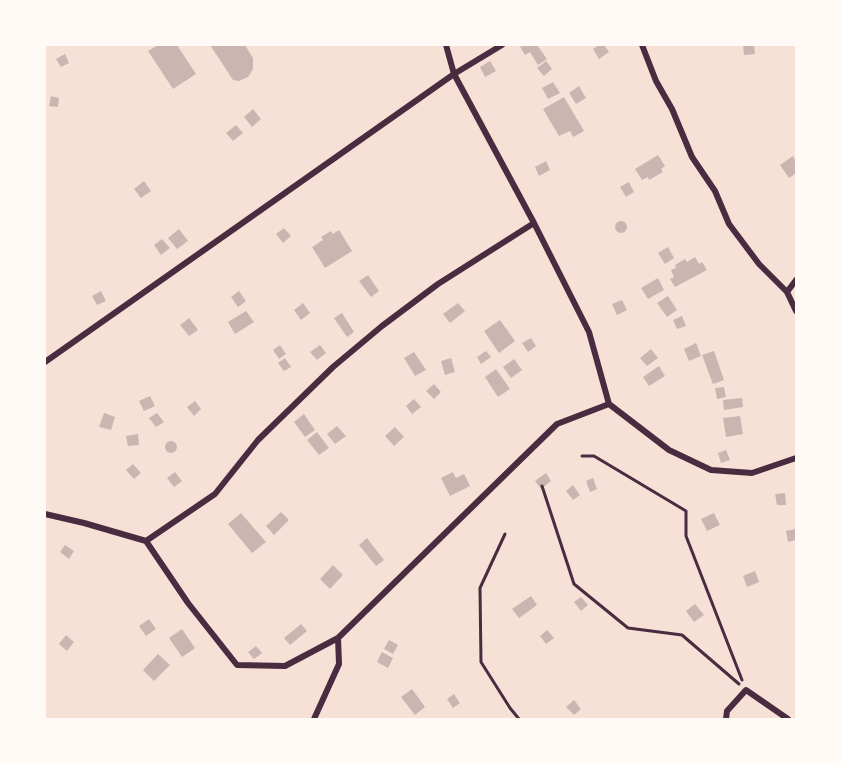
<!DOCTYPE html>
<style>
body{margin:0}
#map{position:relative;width:841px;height:764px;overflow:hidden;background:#f7e1d7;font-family:Figtree,sans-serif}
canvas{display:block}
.frame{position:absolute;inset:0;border:46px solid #fffaf5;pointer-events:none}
</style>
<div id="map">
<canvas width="841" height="764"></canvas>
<div class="frame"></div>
</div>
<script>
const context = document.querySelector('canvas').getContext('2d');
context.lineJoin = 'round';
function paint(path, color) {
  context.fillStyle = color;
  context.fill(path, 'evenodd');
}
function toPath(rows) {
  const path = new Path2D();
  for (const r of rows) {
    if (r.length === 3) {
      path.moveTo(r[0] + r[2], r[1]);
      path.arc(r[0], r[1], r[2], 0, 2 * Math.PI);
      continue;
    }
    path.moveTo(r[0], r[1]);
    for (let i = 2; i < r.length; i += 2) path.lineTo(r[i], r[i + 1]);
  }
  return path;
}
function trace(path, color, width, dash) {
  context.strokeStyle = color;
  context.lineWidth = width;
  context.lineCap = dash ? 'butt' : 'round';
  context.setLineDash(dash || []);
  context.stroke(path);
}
paint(toPath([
 [158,45,177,45,196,74,173,89,148,51],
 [210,45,245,45,253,58,253,69,248,77,239,81,233,80],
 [523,45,537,45,547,59,538,65,530,52,525,55,520,47],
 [599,45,604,45,609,52,599,59,593,49],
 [743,45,754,45,755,54,744,55],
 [65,54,69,63,61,67,56,59],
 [490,61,496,71,485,77,480,67],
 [546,61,552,69,544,76,537,68],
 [553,82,560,93,548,99,542,88],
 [579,86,586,98,576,104,569,93],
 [51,96,59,98,58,107,49,106],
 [564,97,584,131,573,137,570,131,559,136,543,109],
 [253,109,261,119,252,127,244,117],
 [236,125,243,133,233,141,226,133],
 [658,155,665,166,661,169,663,172,649,180,648,177,642,180,635,169],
 [793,156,796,161,796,173,789,178,780,165],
 [546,161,550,170,539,176,535,167],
 [144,181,151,191,141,198,134,189],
 [629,182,634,192,626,197,620,187],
 [621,227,6],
 [284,228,291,236,283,243,276,234],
 [179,229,188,241,177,249,168,238],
 [339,230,352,251,325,268,312,247,323,240,321,237,331,231,333,234],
 [162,239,170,248,161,255,154,245],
 [668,247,674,258,665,264,658,253],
 [695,257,699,264,702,262,707,270,675,287,670,279,674,277,671,270,676,268,675,265,685,259,687,262],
 [368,275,379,291,371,297,359,281],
 [658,278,664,290,648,299,641,288],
 [101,291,106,301,97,305,92,296],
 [239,291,246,301,238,307,231,297],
 [668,296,677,310,667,317,657,303],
 [622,300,627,310,617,315,612,304],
 [303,303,310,313,301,320,294,310],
 [458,303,465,311,450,323,443,314],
 [246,311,254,322,235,334,228,322],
 [342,313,354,332,347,337,334,318],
 [682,316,686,326,677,329,673,320],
 [189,318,198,330,189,336,180,325],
 [500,320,515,341,499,353,484,331],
 [531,338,536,346,528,352,522,343],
 [696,343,701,356,689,361,684,349],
 [280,345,286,354,279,359,273,350],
 [320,345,326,353,317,360,310,352],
 [651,349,658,358,647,366,640,358],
 [486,351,491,357,481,364,477,357],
 [714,351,724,380,713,384,702,355],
 [414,352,426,370,415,376,404,358],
 [285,358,291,367,284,371,278,363],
 [451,358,455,372,445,375,441,361],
 [514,359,522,370,511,378,503,367],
 [659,366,665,376,649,386,643,377],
 [496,369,510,389,498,397,485,377],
 [434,384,441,392,434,399,426,391],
 [724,387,726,397,717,399,715,388],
 [150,396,155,406,144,411,139,401],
 [742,398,743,407,724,410,723,400],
 [414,399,421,407,412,414,406,406],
 [195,401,201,409,194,416,187,407],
 [104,413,115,417,111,430,99,427],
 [157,413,164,422,156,427,149,418],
 [304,414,315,430,305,437,294,422],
 [740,416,743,434,726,437,723,418],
 [337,426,346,436,335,444,327,434],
 [395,427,404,437,394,446,385,436],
 [317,432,329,448,319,455,307,440],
 [138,434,139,445,128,446,126,436],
 [171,447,6],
 [726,450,730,460,721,463,718,453],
 [133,464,141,473,134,479,126,470],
 [175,472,182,481,174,487,167,478],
 [453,472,456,478,464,474,470,486,450,496,441,478],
 [546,473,551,481,541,489,535,481],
 [593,478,597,489,590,492,586,481],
 [573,485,580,495,573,500,566,491],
 [785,493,786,505,777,505,775,494],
 [281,512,289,520,274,535,266,526],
 [241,513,266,542,252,553,228,524],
 [714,513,720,525,707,531,701,519],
 [796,529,796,540,788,542,786,531],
 [367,538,384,560,376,566,359,545],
 [65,545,74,551,69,559,60,552],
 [333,565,343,575,330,589,320,579],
 [755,571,759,582,747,587,743,576],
 [531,596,537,605,519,618,512,609],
 [581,597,588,605,581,611,574,602],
 [695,604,704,615,694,622,686,611],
 [149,619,156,629,146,636,139,626],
 [301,624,307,631,290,645,284,638],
 [182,629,195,648,182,657,169,638],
 [547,630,554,638,546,644,540,636],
 [66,635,74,642,67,651,59,644],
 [389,640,398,645,393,654,384,649],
 [256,646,262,653,254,659,248,652],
 [382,652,393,658,388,668,377,662],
 [158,654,170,665,154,681,143,670],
 [412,689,425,707,415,715,401,697],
 [454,694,460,703,453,708,447,699],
 [574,700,581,709,574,715,566,707]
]), '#ccb4b1');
trace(toPath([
 [582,456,594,456,686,511,686,536,742,680],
 [542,486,574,584,628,628,682,635,739,684],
 [505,534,480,588,481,662,510,708,519,719]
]), '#4a2c40', 3);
trace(toPath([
 [446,45,454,74,534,223,589,332,609,404],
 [642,45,656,81,672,109,692,157,715,191,729,224,759,264,787,292,796,311],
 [787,292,796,280],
 [45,362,454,74,502,45],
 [45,514,84,523,146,541,188,603,237,665,285,666,338,638,339,664,314,719],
 [146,541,215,494,258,440,333,367,382,326,438,284,534,223],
 [338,638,557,424,609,404,669,450,711,470,752,473,796,458],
 [726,719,727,711,746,690,788,719]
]), '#4a2c40', 6);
</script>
